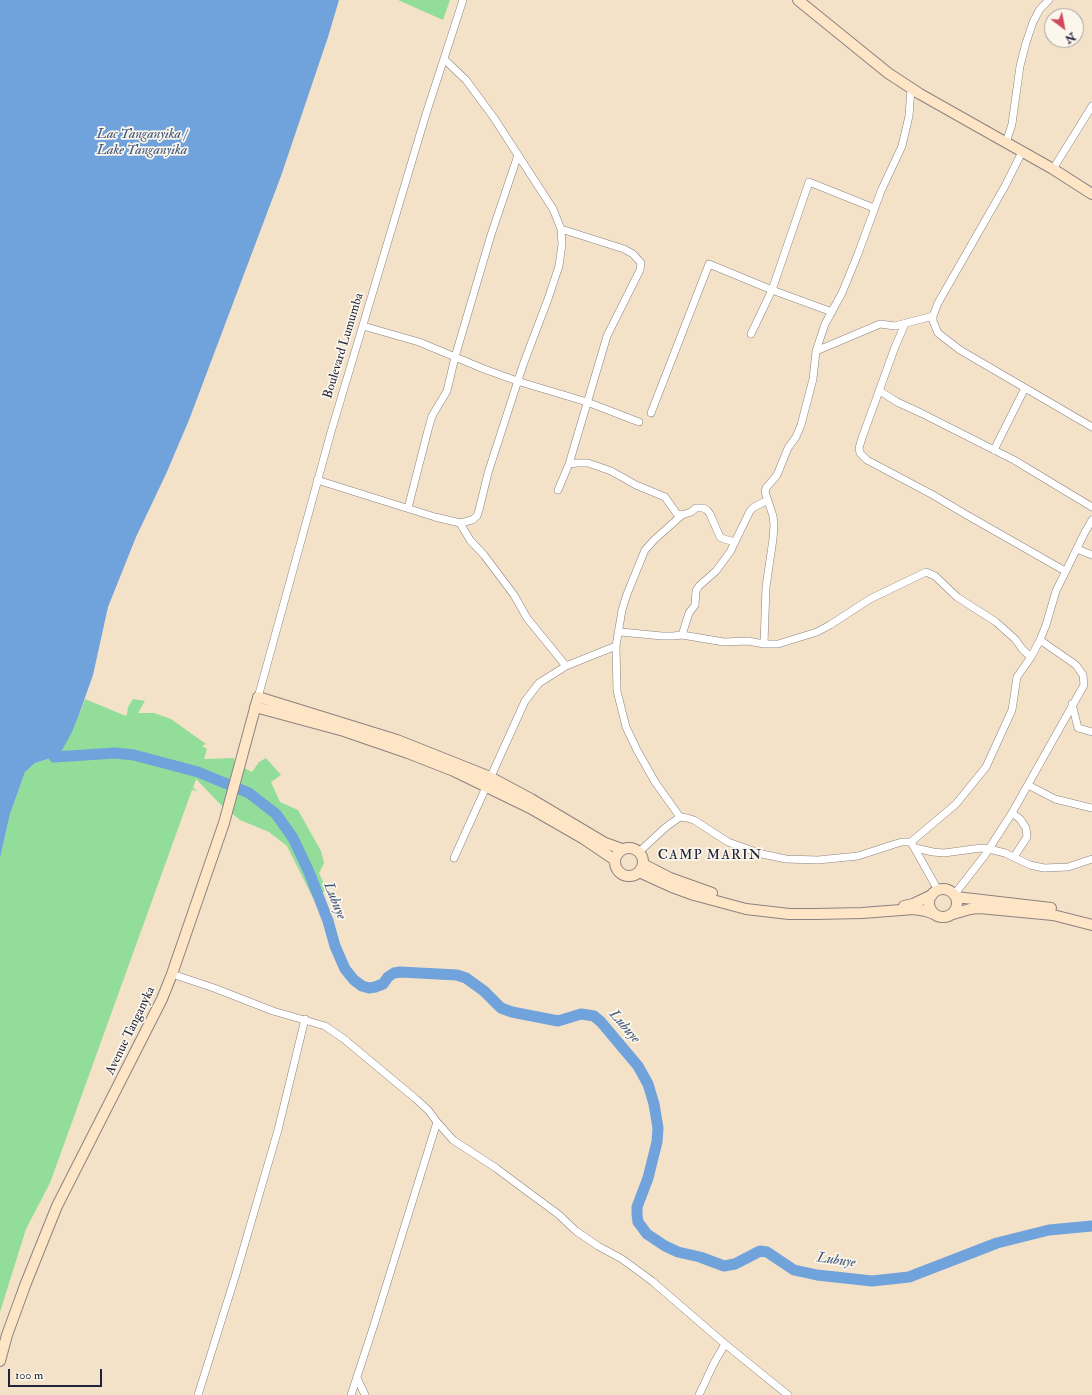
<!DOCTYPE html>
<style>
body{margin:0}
#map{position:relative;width:1092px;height:1395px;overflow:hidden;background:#f4e2c8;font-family:"IM FELL Double Pica",serif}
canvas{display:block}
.north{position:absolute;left:1044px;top:8px;width:40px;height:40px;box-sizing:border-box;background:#fbf7ec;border:1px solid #a4a2a5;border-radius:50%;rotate:148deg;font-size:11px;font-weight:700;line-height:16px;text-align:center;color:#22223b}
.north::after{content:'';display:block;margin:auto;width:14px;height:18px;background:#d1495b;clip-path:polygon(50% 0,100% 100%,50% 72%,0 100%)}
.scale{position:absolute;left:8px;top:1369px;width:94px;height:18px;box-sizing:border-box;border:2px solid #22223b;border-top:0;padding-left:5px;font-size:12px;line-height:14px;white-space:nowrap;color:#22223b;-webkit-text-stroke:3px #fbf7ec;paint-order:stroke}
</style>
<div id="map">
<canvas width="1092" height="1395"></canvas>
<div class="north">N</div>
<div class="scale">100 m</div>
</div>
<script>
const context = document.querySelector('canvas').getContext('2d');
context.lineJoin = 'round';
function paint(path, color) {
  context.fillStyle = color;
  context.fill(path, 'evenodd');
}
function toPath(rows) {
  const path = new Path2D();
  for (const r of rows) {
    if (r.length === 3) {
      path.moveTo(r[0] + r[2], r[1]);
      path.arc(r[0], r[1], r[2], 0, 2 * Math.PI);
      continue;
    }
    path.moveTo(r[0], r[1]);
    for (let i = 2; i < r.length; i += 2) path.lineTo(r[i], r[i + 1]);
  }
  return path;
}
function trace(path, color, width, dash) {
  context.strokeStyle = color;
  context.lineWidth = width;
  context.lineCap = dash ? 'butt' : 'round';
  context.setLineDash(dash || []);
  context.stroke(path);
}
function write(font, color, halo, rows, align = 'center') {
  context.font = font + ' "IM FELL Double Pica",serif';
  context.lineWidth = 3.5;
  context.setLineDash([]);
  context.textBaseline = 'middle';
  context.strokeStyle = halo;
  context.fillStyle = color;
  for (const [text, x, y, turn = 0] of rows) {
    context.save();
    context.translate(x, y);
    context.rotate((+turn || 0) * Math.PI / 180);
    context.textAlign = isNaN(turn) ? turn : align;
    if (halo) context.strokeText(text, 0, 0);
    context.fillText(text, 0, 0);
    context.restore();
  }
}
paint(toPath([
 [398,0,450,0,443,20],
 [85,699,126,716,127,714,128,707,133,699,145,701,138,713,154,713,171,719,206,744,202,746,207,749,204,759,234,758,235,763,252,772,259,762,266,758,281,775,271,782,280,802,298,810,321,851,324,863,319,873,327,890,313,898,287,846,269,832,240,820,220,804,196,779,193,788,198,791,192,790,50,1183,26,1229,0,1312,0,858,10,814,25,772,35,763,54,757,81,710]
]), '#92dd99');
paint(toPath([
 [0,0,339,0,328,37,281,176,189,420,166,474,136,537,108,607,93,675,81,709,72,732,61,752,54,757,35,763,25,772,10,814,0,858]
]), '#70a2db');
trace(toPath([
 [54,757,115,753,134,755,198,772,249,793,276,814,293,838,309,872,328,921,335,946,345,969,354,980,362,986,369,988,375,987,383,984,388,977,394,973,400,972,457,975,466,978,484,991,501,1008,512,1012,558,1021,581,1014,594,1016,601,1022,638,1066,648,1084,654,1104,658,1128,657,1142,648,1178,637,1207,637,1214,638,1222,647,1234,665,1246,678,1252,700,1257,724,1266,735,1264,760,1251,767,1252,794,1270,817,1275,872,1281,909,1277,997,1243,1049,1230,1092,1226]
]), '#70a2db', 11);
const street = toPath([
 [1006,143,1012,124,1020,66,1026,43,1033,22,1040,9,1049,0],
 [1022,152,1005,186,938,303,933,316,933,321,938,333,960,350,1092,427],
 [1053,169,1092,106],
 [561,229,624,249,633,254,641,263,640,270,607,336,569,464],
 [905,324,895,347,862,438,859,448,860,453,867,460,933,495,965,514,1065,571],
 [363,326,419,342,484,369,517,381,587,402,639,422],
 [751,334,772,290,809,182,874,208],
 [816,351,825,324,842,293,858,254,881,191,902,146,909,116,911,89],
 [880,391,897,402,921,413,1014,460,1092,507],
 [651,413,709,264,772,290,832,312],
 [994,450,1025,388],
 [317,480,435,517,460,523,472,520,477,516,479,510,488,473,523,365,548,299,559,266,562,244,561,229,553,209,494,118,466,80,444,59],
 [558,490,569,464,577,463,588,463,611,471,636,485,665,497,677,514,682,515,691,512,696,508,703,508,707,510,710,514,720,537,724,539,735,542],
 [408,508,428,430,432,416,447,391,455,357,491,235,518,155],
 [460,523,470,540,484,555,514,595,527,618,566,666],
 [1077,549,1092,555],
 [618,634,622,610,627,594,645,550,654,540,682,515],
 [682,635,689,613,695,605,696,591,699,586,716,571,730,552,750,511,754,507,768,500],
 [764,644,766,587,773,539,774,525,773,516,765,492,766,488,777,475,788,448,796,437,801,425,813,379,816,351,880,324,895,326,933,316],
 [257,701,331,432,426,114,463,0],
 [1072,704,1078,728,1092,732],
 [1028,785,1055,799,1092,808],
 [1012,813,1020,819,1026,828,1027,837,1014,857],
 [680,817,655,782,637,750,626,727,617,691,616,646,618,634,621,632,662,636,673,636,682,635,724,642,748,641,764,644,778,644,817,632,830,625,870,599,926,572,935,576,957,597,996,622,1015,639,1023,650,1031,657],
 [911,842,956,804,986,767,1012,710,1017,677,1031,657,1040,640,1046,625,1056,591,1085,532,1092,520],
 [915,848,933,852,944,853,981,848,989,849,1005,853,1030,865,1044,868,1068,867,1092,859],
 [639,852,666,827,680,817,687,818,694,820,728,842,762,854,786,859,818,860,858,856,895,844,902,842,911,842,938,890],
 [454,858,525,701,539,683,566,666,616,646],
 [954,895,985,855,1012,813,1084,685,1083,675,1076,665,1040,640],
 [172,974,214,988,273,1011,325,1026,344,1039,416,1099,428,1110,437,1122,453,1140,496,1168,524,1189,558,1214,576,1231,598,1246,622,1259,652,1281,725,1344,788,1395],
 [357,1378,365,1395],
 [198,1395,236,1274,278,1130,305,1019],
 [351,1395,374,1325,437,1122],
 [699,1395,714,1363,725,1344]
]);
const secondary = toPath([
 [798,0,888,73,920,94,1053,169,1092,194],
 [258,697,397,740,490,777,531,799,605,843,622,849],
 [255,707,344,731,408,753,454,771,530,808,584,839,615,860],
 [629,862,14],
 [643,864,670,878,712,893],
 [639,872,672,887,694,895,746,909,789,914,816,914,862,913,914,909,926,911,934,914],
 [943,903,14],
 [956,897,1051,908],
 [904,906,913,904,932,895],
 [953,914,970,909,979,908,1053,915,1092,925],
 [0,1361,7,1335,26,1283,57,1206,162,999,172,974,224,823,257,701]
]);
trace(street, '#8b8282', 8);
trace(secondary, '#8b8282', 12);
trace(street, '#fff', 7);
trace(secondary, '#fee5c5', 10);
write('13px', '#22223b', '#fbf7ec', [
 ["Boulevard Lumumba",344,346,-73],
 ["Avenue Tanganyka",131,1031,-64]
]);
write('italic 14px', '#41557b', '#fbf7ec', [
 ["Lac Tanganyika /",142,135],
 ["Lake Tanganyika",142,151],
 ["Lubuye",334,901,68],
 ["Lubuye",624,1027,49],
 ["Lubuye",836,1261,8]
]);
context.letterSpacing = '1px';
write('14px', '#22223b', '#fbf7ec', [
 ["CAMP MARIN",710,856]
]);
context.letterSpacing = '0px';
</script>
